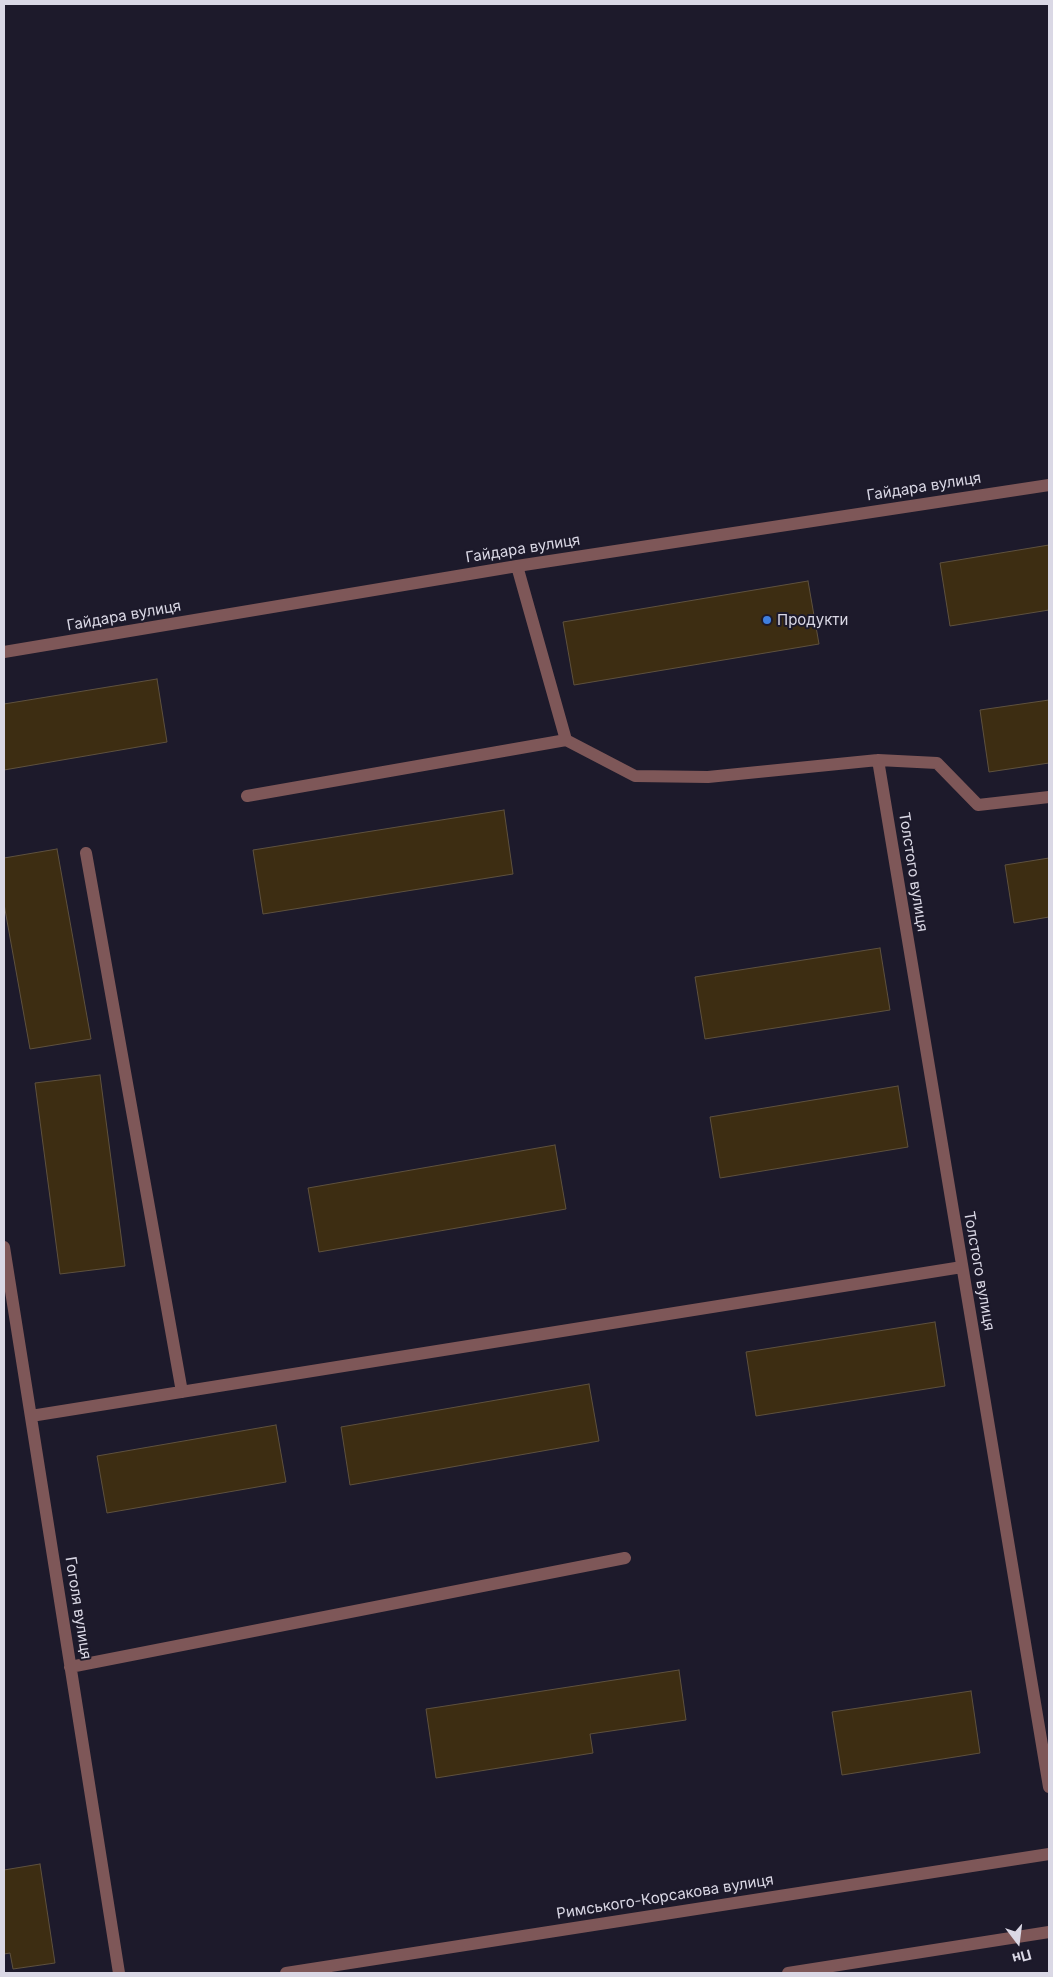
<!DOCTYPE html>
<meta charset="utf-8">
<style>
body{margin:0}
#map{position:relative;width:1053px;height:1977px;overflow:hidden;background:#1d1a2b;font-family:Inter,sans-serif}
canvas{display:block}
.frame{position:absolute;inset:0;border:5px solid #dad8e5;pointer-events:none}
.north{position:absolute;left:993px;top:1917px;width:50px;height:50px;-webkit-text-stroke:4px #1d1a2b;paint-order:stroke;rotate:165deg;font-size:14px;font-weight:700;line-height:20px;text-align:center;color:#dad8e5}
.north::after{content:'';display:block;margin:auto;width:18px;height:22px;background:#dad8e5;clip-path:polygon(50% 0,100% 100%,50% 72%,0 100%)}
</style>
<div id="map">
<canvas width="1053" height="1977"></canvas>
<div class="frame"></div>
<div class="north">Пн</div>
</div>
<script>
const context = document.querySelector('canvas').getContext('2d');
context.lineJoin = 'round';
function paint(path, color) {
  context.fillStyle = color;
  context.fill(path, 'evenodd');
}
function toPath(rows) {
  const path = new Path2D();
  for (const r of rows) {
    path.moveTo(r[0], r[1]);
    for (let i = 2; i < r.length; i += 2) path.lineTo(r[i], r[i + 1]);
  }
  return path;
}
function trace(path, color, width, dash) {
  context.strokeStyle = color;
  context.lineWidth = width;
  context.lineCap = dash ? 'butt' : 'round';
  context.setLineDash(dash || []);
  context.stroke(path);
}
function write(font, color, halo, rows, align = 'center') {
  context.font = font + ' Inter,sans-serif';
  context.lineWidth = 4;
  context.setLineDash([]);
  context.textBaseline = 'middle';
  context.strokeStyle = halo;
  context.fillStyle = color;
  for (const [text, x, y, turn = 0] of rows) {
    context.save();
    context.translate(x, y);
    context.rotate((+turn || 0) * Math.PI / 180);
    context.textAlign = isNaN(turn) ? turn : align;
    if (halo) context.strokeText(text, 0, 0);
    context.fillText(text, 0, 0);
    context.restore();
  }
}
const building = toPath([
 [1049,545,1049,610,950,626,940,563,1049,545],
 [808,581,819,644,574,685,563,622,808,581],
 [157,679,167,742,4,770,4,704,157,679],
 [1049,700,1049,763,989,772,980,710,1049,700],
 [504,810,513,874,263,914,253,850,504,810],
 [57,849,91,1039,30,1049,4,904,4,858,57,849],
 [1049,858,1049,917,1014,923,1005,865,1049,858],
 [880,948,890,1010,705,1039,695,977,880,948],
 [100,1075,125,1266,60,1274,35,1083,100,1075],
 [898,1086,908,1147,720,1178,710,1117,898,1086],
 [555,1145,566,1209,319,1252,308,1188,555,1145],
 [935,1322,945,1386,756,1416,746,1352,935,1322],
 [589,1384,599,1441,350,1485,341,1427,589,1384],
 [276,1425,286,1482,107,1513,97,1456,276,1425],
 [679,1670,686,1720,590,1734,593,1753,436,1778,426,1709,679,1670],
 [971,1691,980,1753,842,1775,832,1712,971,1691],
 [40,1864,55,1963,13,1969,10,1953,4,1954,4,1870,40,1864]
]);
paint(building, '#3d2d12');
trace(building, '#5e513e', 1);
trace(toPath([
 [517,566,566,740,635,776,708,777,878,760,937,763,978,805,1049,797],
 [4,652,517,566,1049,485],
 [878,760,1049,1787],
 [247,796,566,740],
 [86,853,182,1392],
 [4,1247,119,1973],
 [31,1416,962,1267],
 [70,1667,625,1558],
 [286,1973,1049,1854],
 [788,1973,1049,1932]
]), '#7e5758', 12);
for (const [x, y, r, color] of [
 [767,620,5,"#3f7fe0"]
]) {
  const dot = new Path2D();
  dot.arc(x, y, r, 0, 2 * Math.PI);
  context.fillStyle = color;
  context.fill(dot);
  trace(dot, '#1d1a2b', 2);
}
write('15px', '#dad8e5', '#1d1a2b', [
 ["Гайдара вулиця",924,487,-9],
 ["Гайдара вулиця",523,549,-9],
 ["Гайдара вулиця",124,616,-10],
 ["Толстого вулиця",913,872,81],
 ["Толстого вулиця",979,1271,80],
 ["Гоголя вулиця",78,1608,81],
 ["Римського-Корсакова вулиця",665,1897,-9]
]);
write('15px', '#dad8e5', '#1d1a2b', [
 ["Продукти",777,620]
], 'left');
</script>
